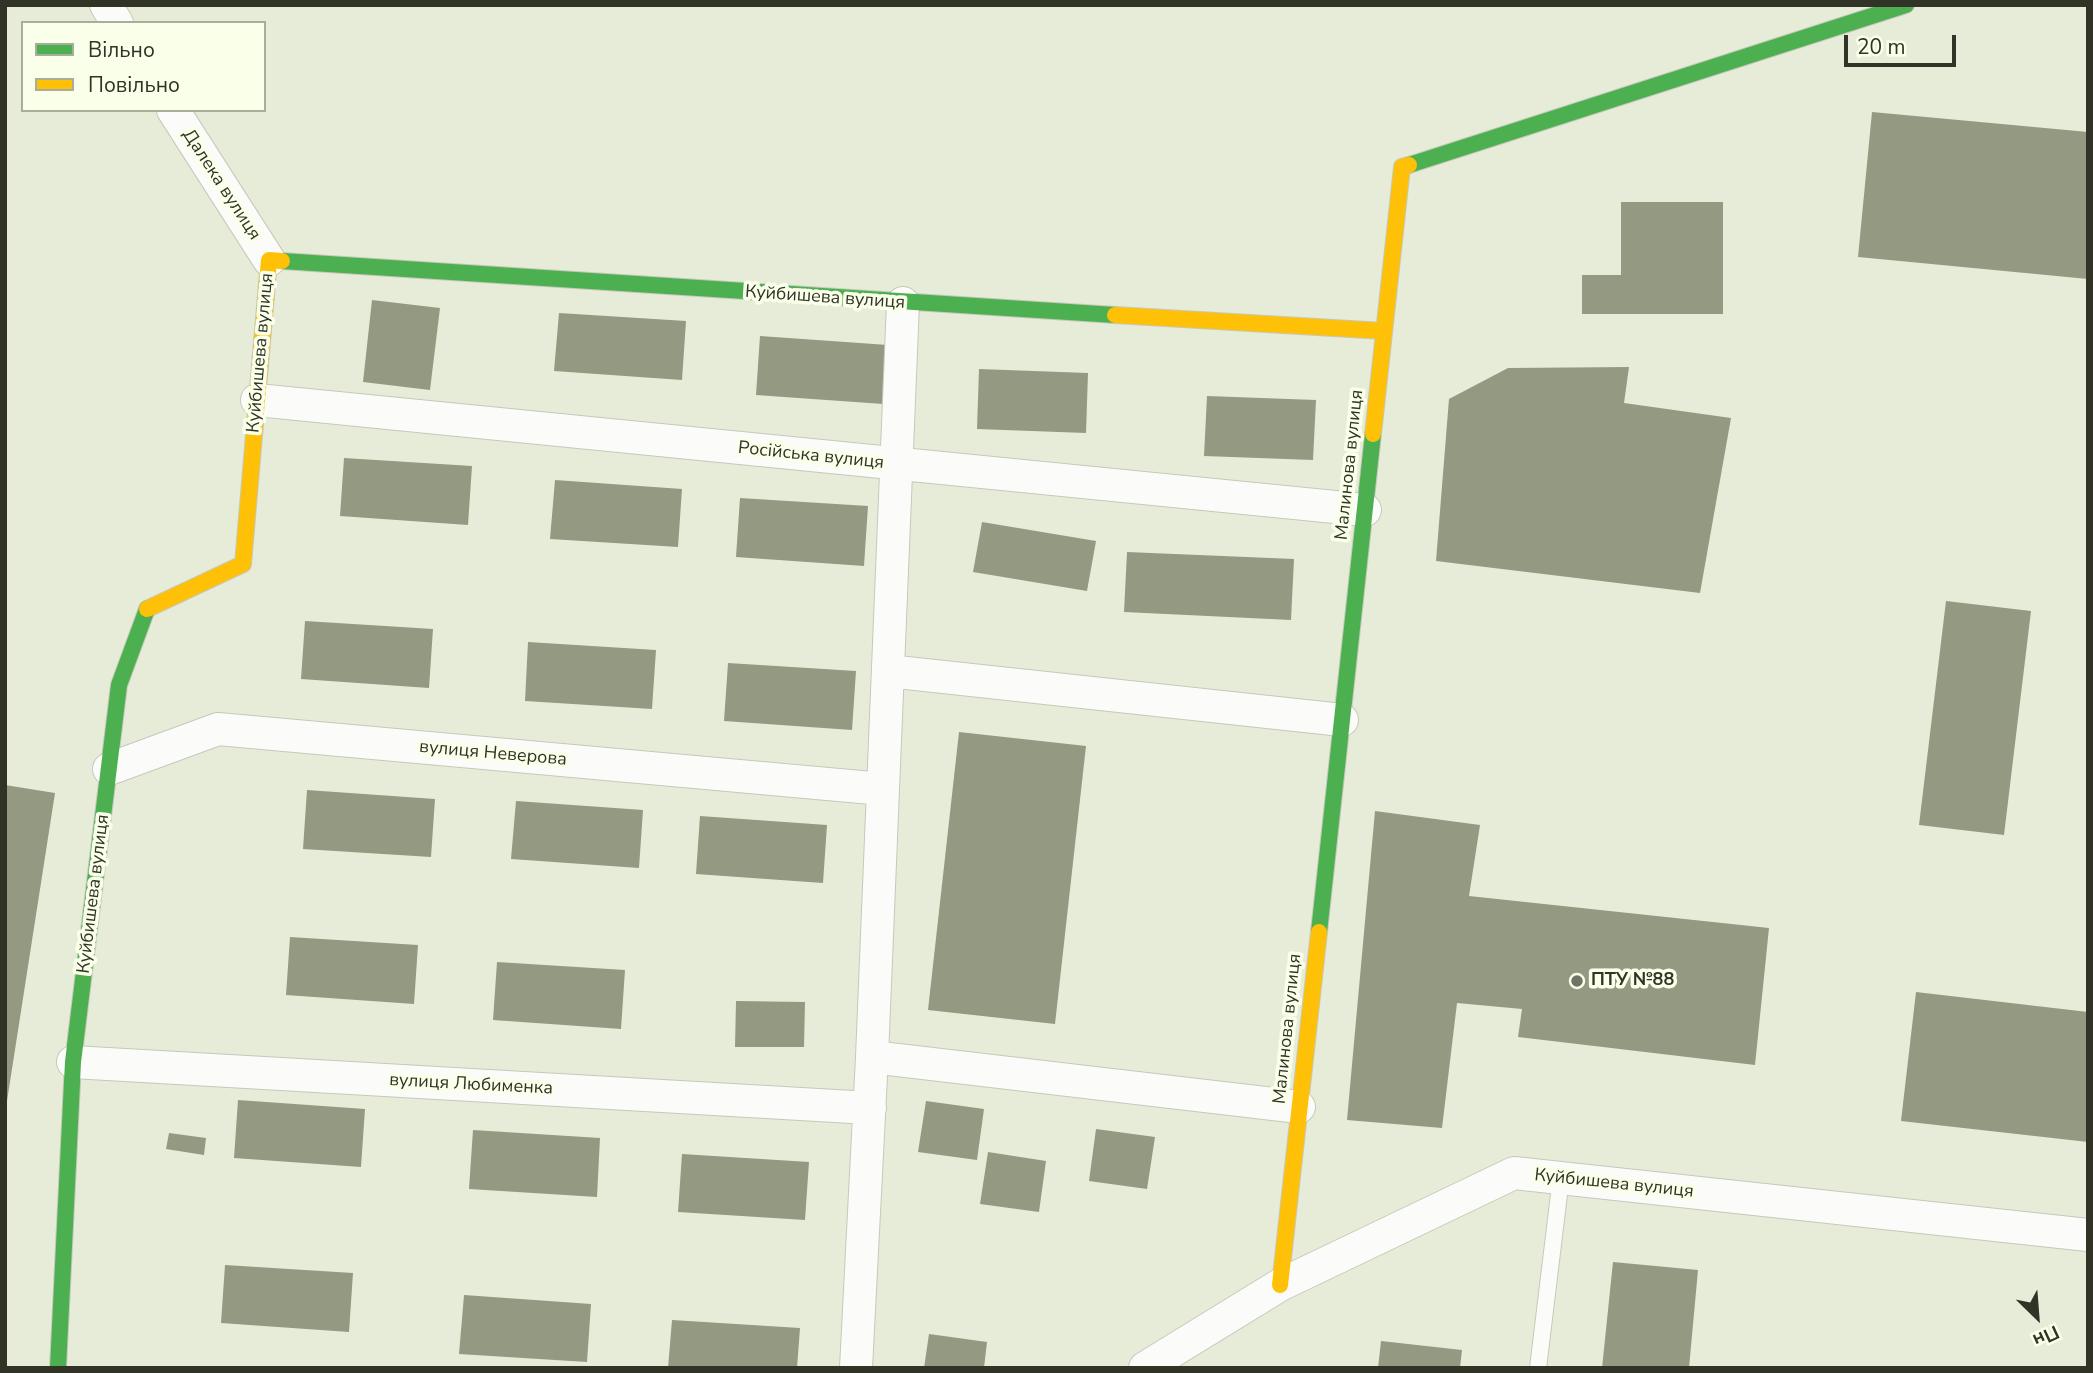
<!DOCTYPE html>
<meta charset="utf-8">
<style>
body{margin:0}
#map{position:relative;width:2093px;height:1373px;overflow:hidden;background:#e7ecd9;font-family:"Nunito Sans",sans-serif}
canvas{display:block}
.frame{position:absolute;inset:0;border:7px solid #303326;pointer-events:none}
.legend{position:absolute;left:21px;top:21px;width:245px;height:91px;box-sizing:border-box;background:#faffea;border:2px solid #a9ad9c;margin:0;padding:9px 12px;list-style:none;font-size:21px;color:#303326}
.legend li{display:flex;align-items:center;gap:14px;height:35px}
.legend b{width:35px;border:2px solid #a9ad9c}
.north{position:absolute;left:2002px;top:1282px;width:70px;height:70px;-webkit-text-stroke:5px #faffea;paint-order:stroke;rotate:155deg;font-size:19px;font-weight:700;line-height:28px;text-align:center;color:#303326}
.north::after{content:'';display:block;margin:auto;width:24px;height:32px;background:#303326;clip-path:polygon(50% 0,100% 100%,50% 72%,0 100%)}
.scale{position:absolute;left:1844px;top:35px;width:112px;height:32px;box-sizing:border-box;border:4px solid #303326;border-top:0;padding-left:9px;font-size:21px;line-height:24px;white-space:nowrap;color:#303326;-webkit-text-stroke:5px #faffea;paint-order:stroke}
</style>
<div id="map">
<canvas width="2093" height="1373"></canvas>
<div class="frame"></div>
<ul class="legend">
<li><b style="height:9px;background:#4caf50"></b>Вільно</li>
<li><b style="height:9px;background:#ffc107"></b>Повільно</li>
</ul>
<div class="north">Пн</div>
<div class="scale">20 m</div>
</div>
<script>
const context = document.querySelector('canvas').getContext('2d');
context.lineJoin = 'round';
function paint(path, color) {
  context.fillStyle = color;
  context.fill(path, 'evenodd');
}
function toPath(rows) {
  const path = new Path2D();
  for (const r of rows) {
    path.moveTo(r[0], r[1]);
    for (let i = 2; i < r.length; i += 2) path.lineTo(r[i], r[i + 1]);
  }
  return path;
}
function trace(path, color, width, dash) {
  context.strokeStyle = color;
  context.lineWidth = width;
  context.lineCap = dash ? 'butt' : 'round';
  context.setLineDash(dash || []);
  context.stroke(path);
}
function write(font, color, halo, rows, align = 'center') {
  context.font = font + ' "Nunito Sans",sans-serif';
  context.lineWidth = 7;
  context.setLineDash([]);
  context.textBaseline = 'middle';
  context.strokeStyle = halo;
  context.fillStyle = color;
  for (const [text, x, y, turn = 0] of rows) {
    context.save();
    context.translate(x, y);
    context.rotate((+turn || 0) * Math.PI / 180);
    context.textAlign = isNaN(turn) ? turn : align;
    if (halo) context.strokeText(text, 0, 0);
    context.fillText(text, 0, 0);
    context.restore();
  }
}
paint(toPath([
 [1872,112,2088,132,2088,279,1858,257],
 [1621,202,1723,202,1723,314,1582,314,1582,275,1621,275],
 [372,300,440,308,430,390,363,382],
 [559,313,686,321,682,380,554,371],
 [760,336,888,345,883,404,756,395],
 [1629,367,1624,403,1731,418,1700,593,1436,561,1449,399,1508,368],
 [979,369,1088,373,1086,433,977,429],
 [1207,396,1316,400,1313,460,1204,456],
 [344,458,472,466,468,525,340,516],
 [555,480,682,489,678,547,550,539],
 [740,498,868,506,864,566,736,557],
 [982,522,1096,541,1087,591,973,572],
 [1127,552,1294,559,1291,620,1124,612],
 [1946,601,2031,611,2004,835,1919,825],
 [305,621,433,629,429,688,301,679],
 [528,642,656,650,652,709,525,701],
 [728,663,856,671,852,730,724,721],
 [959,732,1086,746,1055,1024,928,1010],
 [5,785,55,793,7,1101,5,1101],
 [307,790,435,799,431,857,303,849],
 [516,801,643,810,639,868,511,859],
 [1375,811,1480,825,1469,896,1769,928,1755,1065,1518,1037,1522,1009,1457,1003,1442,1128,1347,1120],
 [700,816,827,825,823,883,696,874],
 [290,937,418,945,414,1004,286,995],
 [497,962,625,970,621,1029,493,1020],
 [1916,992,2088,1012,2088,1142,1901,1121],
 [736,1001,805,1002,804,1047,735,1047],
 [238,1100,365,1109,361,1167,234,1158],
 [926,1101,984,1109,977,1160,918,1152],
 [1096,1129,1155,1137,1147,1189,1089,1181],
 [473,1130,600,1138,597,1197,469,1189],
 [169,1133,206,1138,204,1155,166,1149],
 [988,1152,1046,1161,1039,1212,980,1204],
 [682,1154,809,1162,805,1220,678,1212],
 [1613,1262,1698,1270,1689,1368,1602,1368],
 [225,1265,353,1273,349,1332,221,1323],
 [464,1295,591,1304,587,1362,459,1354],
 [672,1320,800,1328,797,1368,668,1368],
 [929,1334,987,1342,984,1368,924,1368],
 [1381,1341,1462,1350,1460,1368,1378,1368]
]), '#949982');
const lane = toPath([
 [1538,1368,1561,1178]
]);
const street = toPath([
 [106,5,117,23],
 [173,110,269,260],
 [257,400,1365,510],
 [888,671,1342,720],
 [109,769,218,729,883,789],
 [872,1057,1299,1107],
 [73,1062,870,1108],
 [856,1368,872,1057,903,303],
 [1145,1368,1280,1285,1514,1173,2088,1235]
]);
const fast = toPath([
 [1409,165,1906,5],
 [282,261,1115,315],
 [1319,932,1373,434],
 [58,1368,73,1062,119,685,147,609]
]);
const slow = toPath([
 [1115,315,1384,331],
 [1373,434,1402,167,1409,165],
 [147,609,243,564,269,260,282,261],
 [1280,1285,1319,932]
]);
trace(lane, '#c5c9ba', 18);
trace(street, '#c5c9ba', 34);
trace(fast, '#c5c9ba', 18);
trace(slow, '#c5c9ba', 18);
trace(lane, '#fbfcf9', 16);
trace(street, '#fbfcf9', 32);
trace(fast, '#4caf50', 16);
trace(slow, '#ffc107', 16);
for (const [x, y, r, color] of [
 [1577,981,7,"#707465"]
]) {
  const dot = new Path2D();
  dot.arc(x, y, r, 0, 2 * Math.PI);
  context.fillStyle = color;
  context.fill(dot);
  trace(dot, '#faffea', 2.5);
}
write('18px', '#303326', '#faffea', [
 ["Далека вулиця",221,185,57],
 ["Куйбишева вулиця",825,298,4],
 ["Куйбишева вулиця",261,353,-85],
 ["Російська вулиця",811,456,6],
 ["Малинова вулиця",1350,465,-84],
 ["вулиця Неверова",493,754,5],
 ["Куйбишева вулиця",94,894,-83],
 ["Малинова вулиця",1288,1029,-84],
 ["вулиця Любименка",471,1085,3],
 ["Куйбишева вулиця",1614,1184,6]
]);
write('bold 18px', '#303326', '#faffea', [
 ["ПТУ №88",1591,981]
], 'left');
</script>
